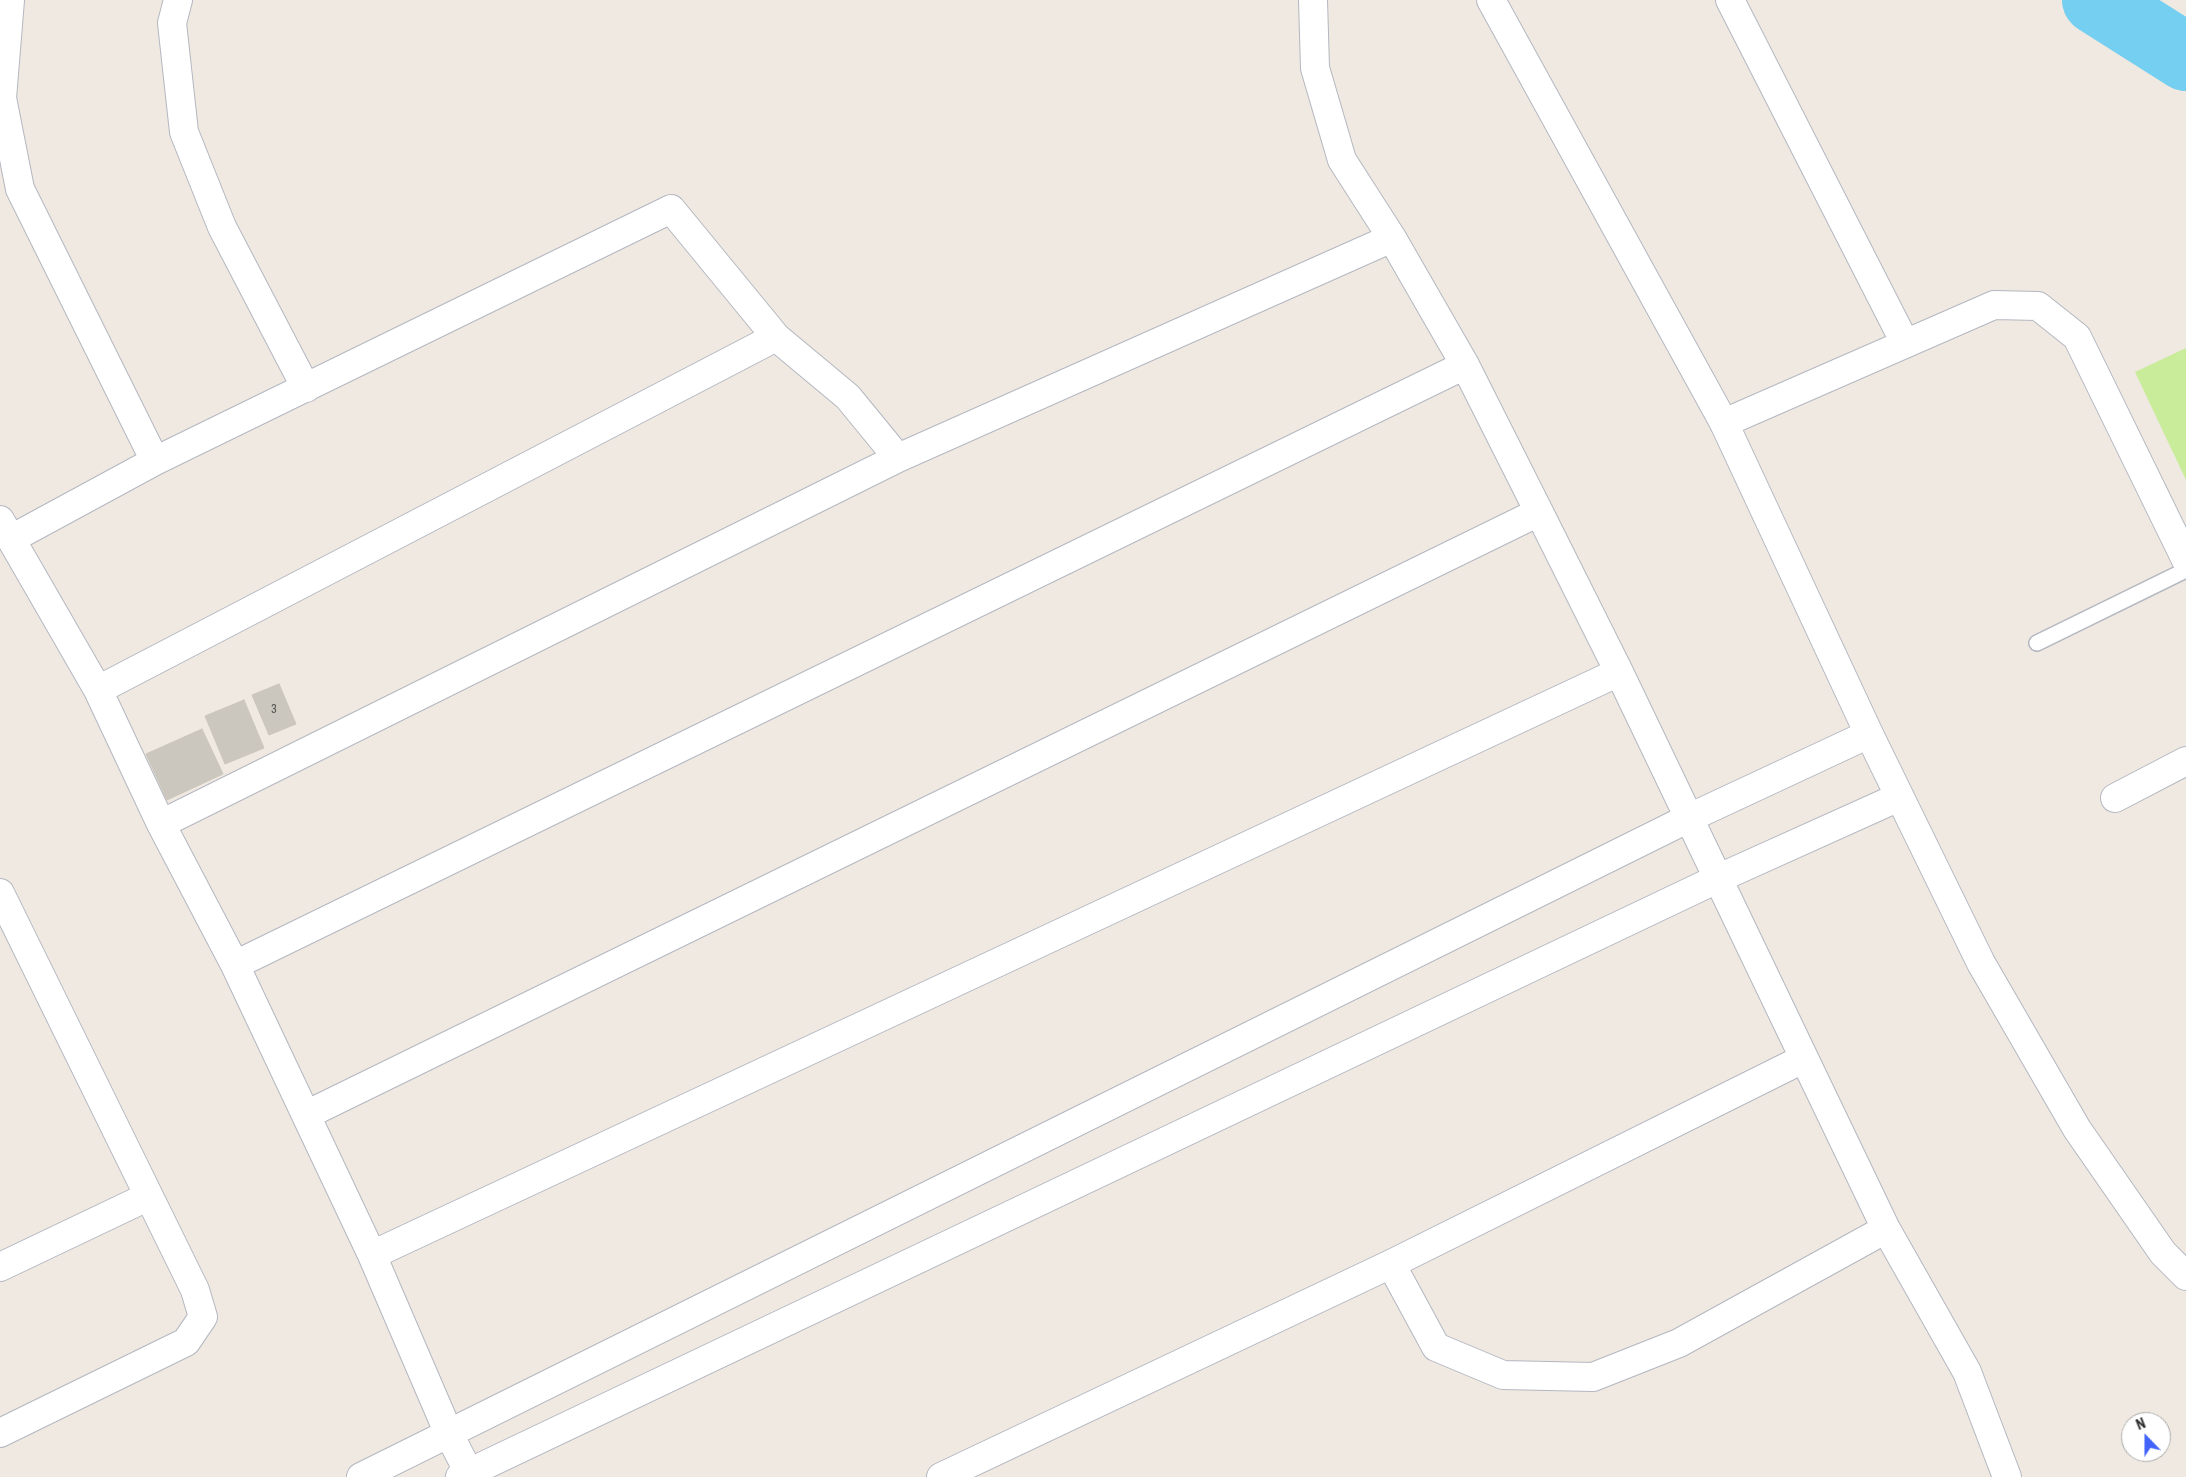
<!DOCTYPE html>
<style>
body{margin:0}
#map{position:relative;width:2186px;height:1477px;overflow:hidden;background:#efe9e1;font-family:"Roboto Condensed",sans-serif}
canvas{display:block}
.north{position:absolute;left:2121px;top:1412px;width:50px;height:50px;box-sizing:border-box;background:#fff;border:1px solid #ababab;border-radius:50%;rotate:338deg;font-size:14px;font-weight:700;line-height:20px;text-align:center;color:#2e2e2e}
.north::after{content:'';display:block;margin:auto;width:18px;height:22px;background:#4264fb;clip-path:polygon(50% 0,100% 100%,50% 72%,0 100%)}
</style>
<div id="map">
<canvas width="2186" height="1477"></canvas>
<div class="north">N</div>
</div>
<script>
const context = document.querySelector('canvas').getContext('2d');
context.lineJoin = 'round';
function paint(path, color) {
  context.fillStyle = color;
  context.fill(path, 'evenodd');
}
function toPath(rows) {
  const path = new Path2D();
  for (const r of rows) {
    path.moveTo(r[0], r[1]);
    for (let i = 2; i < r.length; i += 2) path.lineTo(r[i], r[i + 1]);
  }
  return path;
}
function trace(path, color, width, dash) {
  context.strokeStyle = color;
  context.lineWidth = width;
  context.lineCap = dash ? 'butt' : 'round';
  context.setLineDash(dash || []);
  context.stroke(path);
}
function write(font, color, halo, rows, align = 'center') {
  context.font = font + ' "Roboto Condensed",sans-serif';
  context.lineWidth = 4.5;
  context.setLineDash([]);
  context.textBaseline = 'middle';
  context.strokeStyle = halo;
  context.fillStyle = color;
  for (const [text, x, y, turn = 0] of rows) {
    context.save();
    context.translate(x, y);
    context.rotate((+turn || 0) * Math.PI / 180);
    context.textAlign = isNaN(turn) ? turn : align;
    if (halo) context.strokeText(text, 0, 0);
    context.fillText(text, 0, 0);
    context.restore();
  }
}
paint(toPath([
 [2186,348,2186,480,2135,372]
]), '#c9ec9a');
trace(toPath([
 [2096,0,2186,57]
]), '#75cff0', 68);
const building = toPath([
 [279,684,296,724,269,735,252,695,279,684],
 [244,700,264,748,225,764,205,716,244,700],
 [202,729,223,774,167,800,146,754,202,729]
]);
paint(building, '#cbc7bf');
trace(building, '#cbc5ba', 1);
const lane = toPath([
 [2037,643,2186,570]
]);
const street = toPath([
 [10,0,2,98,20,189,155,461],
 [178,0,172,23,184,132,222,227,306,388],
 [1313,0,1315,68,1342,160,1392,238,1465,365,1539,512,1619,672,1886,1229,1967,1372,2007,1477],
 [1730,0,1905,343],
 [1724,423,1994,305,2038,306,2077,337,2186,560],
 [0,520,98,690,161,824,235,965,372,1255,449,1434,471,1477],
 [11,539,155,461,671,209,776,337],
 [98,690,776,337,848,397,898,458],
 [2115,798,2186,761],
 [161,824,898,458,1392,238],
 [0,893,195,1290,203,1317,186,1342,0,1433],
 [235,965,1465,365],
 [306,1115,1539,512],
 [372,1255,1619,672],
 [1391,1264,1436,1347,1503,1375,1593,1377,1679,1343,1886,1229],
 [0,1267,147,1197],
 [361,1477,1689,818,1869,734],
 [460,1477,1717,879,1899,797],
 [941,1477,1391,1264,1803,1059]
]);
const secondary = toPath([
 [1491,0,1724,423,1869,734,1981,963,2077,1129,2163,1253,2186,1276]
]);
trace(lane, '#b4b7c1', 18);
trace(street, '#b4b7c1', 30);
trace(secondary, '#b4b7c1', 30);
trace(lane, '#fff', 15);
trace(street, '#fff', 28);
trace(secondary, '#fff', 28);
write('12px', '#555452', null, [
 ["3",274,710]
]);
</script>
